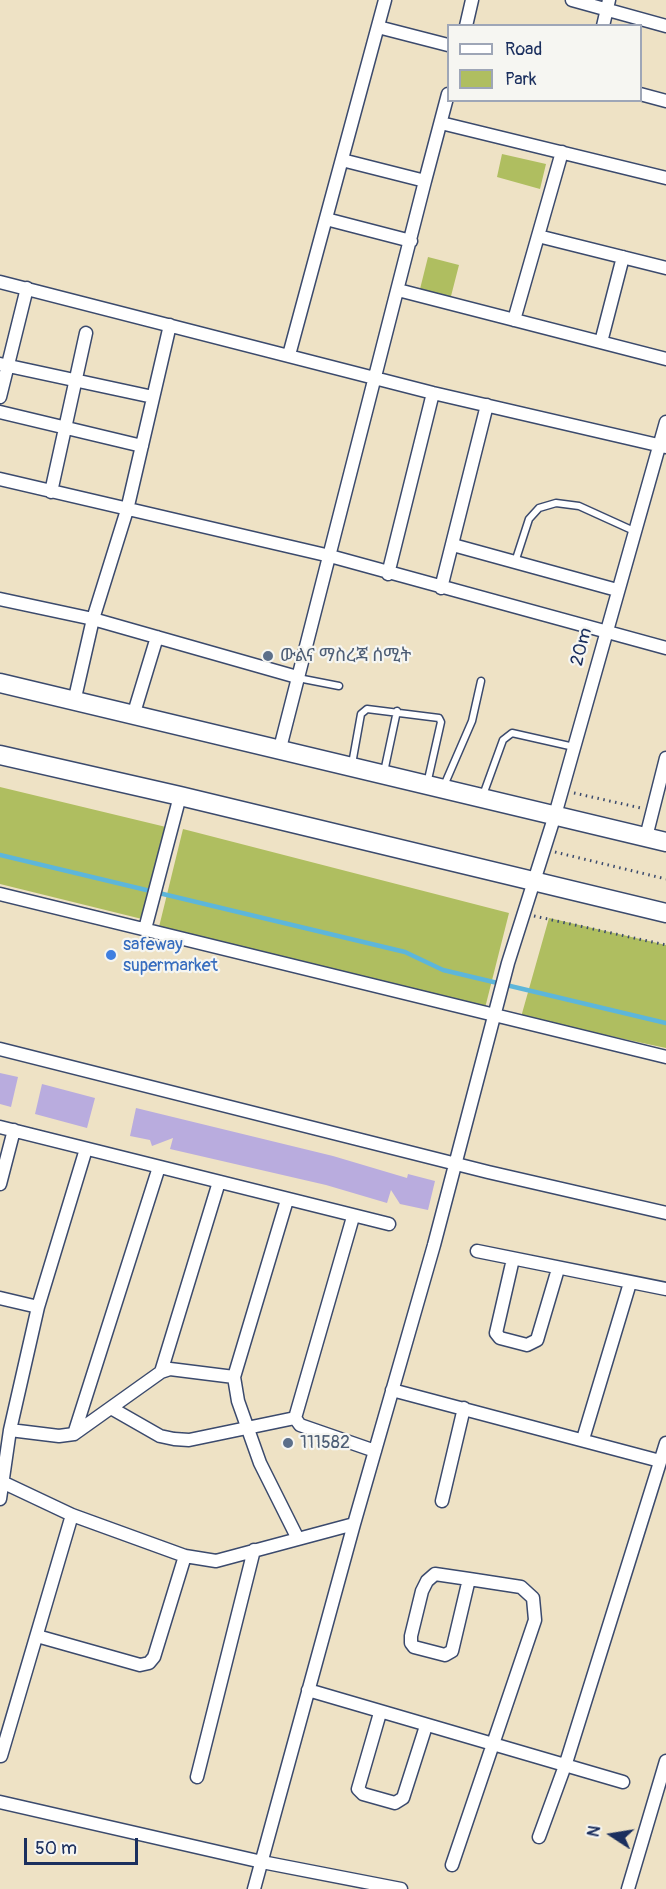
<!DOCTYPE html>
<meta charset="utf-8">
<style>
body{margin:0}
#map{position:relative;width:666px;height:1889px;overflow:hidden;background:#eee2c5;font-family:Pangolin,sans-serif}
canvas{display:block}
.legend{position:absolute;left:447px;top:24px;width:195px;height:78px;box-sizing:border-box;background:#f6f6f2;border:2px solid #9ea6b7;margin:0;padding:8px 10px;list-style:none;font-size:18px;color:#1b2f5e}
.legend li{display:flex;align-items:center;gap:12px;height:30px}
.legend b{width:30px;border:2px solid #9ea6b7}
.north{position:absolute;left:582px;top:1805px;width:60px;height:60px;-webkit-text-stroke:4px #f6f6f2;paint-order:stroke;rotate:282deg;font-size:16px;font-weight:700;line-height:24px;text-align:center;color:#1b2f5e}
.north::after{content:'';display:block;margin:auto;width:21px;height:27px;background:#1b2f5e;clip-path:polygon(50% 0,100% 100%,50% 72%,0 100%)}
.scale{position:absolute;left:24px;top:1838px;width:114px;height:27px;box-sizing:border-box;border:3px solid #1b2f5e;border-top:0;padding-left:8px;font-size:18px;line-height:21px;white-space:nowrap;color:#1b2f5e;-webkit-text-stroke:4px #f6f6f2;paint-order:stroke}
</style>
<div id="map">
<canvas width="666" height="1889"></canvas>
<ul class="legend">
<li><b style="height:8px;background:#fff"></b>Road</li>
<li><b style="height:16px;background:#afbe60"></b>Park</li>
</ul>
<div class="north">N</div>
<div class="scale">50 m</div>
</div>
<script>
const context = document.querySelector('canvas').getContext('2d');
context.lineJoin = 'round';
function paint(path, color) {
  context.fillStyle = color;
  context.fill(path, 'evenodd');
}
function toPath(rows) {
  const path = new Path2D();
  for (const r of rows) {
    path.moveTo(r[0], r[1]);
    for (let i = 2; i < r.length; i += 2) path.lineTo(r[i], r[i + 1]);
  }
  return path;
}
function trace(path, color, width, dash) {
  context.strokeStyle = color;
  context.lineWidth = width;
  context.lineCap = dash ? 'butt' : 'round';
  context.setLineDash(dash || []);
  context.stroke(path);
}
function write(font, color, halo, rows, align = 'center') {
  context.font = font + ' Pangolin,"Noto Sans Ethiopic",sans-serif';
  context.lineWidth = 4.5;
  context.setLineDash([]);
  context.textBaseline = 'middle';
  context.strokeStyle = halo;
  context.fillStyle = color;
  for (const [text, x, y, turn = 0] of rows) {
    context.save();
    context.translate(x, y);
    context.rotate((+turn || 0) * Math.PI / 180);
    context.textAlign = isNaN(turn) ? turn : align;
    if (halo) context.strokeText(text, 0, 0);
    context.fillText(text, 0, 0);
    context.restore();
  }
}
paint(toPath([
 [502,154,546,164,540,189,497,177],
 [428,257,459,265,450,300,419,293],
 [0,787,166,827,142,919,0,884],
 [183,829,509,913,485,1008,159,927],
 [549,918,666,945,666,1048,521,1017]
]), '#afbe60');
trace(toPath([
 [0,855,405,952,443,970,666,1023]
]), '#5db6da', 4.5);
paint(toPath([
 [0,1073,18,1077,11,1107,0,1104],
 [42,1084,95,1098,87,1128,35,1114],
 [136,1108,333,1156,407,1178,408,1174,435,1181,428,1210,400,1204,391,1190,387,1203,326,1185,170,1149,173,1138,152,1146,150,1140,130,1136]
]), '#b9acde');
const lane = toPath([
 [515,562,529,519,539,508,556,503,579,506,634,531],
 [298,678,339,686],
 [352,764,361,714,367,709,439,718,441,722,427,784],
 [384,772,397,711],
 [443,788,472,721,481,681],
 [483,795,503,740,512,733,574,747]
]);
const street = toPath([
 [572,0,666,26],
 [466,26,472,0],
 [603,26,609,0],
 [378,27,448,45],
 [640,94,666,101],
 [441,123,666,178],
 [342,160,425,181,448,94],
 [326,219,411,241],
 [538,236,666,268],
 [0,282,433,393,666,447],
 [398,290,666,359],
 [514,320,562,152],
 [601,342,623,257],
 [289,355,385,0],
 [0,364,153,397],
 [0,397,27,288],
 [0,412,142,446],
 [0,479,330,556,666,648],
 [51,492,86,333],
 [453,545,617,590],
 [388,574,433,393],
 [441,588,487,405],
 [0,599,93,619,297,677],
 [74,702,93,619,127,510,170,325],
 [133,716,157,637],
 [279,752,425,181],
 [646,837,666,758],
 [0,894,666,1057],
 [145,929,180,796],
 [0,1049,488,1172,666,1213],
 [0,1127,389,1224],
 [0,1184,14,1130],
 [287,1200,234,1377,238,1401,260,1463,298,1539],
 [353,1217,295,1418,300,1425,375,1451],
 [477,1251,666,1289],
 [513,1259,496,1333,500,1338,527,1345,537,1340,558,1269],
 [0,1298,38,1307,10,1430,0,1499],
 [38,1307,86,1149],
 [161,1372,219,1182],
 [392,1390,660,1461],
 [111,1408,160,1436,174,1439,189,1440,295,1418],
 [10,1430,59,1436,74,1434,161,1372,170,1369,234,1377],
 [74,1434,159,1167],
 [583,1439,630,1283],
 [0,1481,72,1515,185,1556,216,1561,354,1524],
 [442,1501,464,1408],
 [37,1636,140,1665,149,1663,154,1657,185,1556],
 [308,1690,623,1782],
 [380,1713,358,1789,363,1794,395,1803,403,1798,426,1726],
 [1,1756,72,1515],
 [197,1777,254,1550],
 [0,1802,262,1862,401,1889],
 [539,1837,566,1763,666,1443],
 [452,1865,535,1620,533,1598,521,1587,469,1579,435,1574,427,1581,422,1591,411,1636,411,1643,414,1647,445,1655,452,1651,469,1579],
 [254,1889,354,1524,434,1245,508,963,555,815,666,422],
 [628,1889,666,1761]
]);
const primary = toPath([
 [0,683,666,842],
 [0,755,180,796,666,913]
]);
trace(lane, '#3b4a6d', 9);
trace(street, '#3b4a6d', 15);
trace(primary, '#3b4a6d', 21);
trace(toPath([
 [574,793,641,808],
 [555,852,666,879],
 [534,916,666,945]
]), '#3b4a6d', 3, [1.5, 4.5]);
trace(lane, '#fff', 6);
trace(street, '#fff', 12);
trace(primary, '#fff', 18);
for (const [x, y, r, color] of [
 [268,656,6,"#5c6f8a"],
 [111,955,6,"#3f7fe0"],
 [288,1443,6,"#5c6f8a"]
]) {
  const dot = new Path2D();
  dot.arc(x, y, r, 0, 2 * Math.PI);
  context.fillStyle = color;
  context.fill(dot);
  trace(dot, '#f6f6f2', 2);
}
write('18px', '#1b2f5e', '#f6f6f2', [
 ["20m",582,647,-75]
]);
write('18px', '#4e5e75', '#f6f6f2', [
 ["ውልና ማስረጃ ሰሚት",280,656],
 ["111582",300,1443]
], 'left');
write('18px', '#366cbe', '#f6f6f2', [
 ["safeway",123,945],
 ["supermarket",123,966]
], 'left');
</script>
